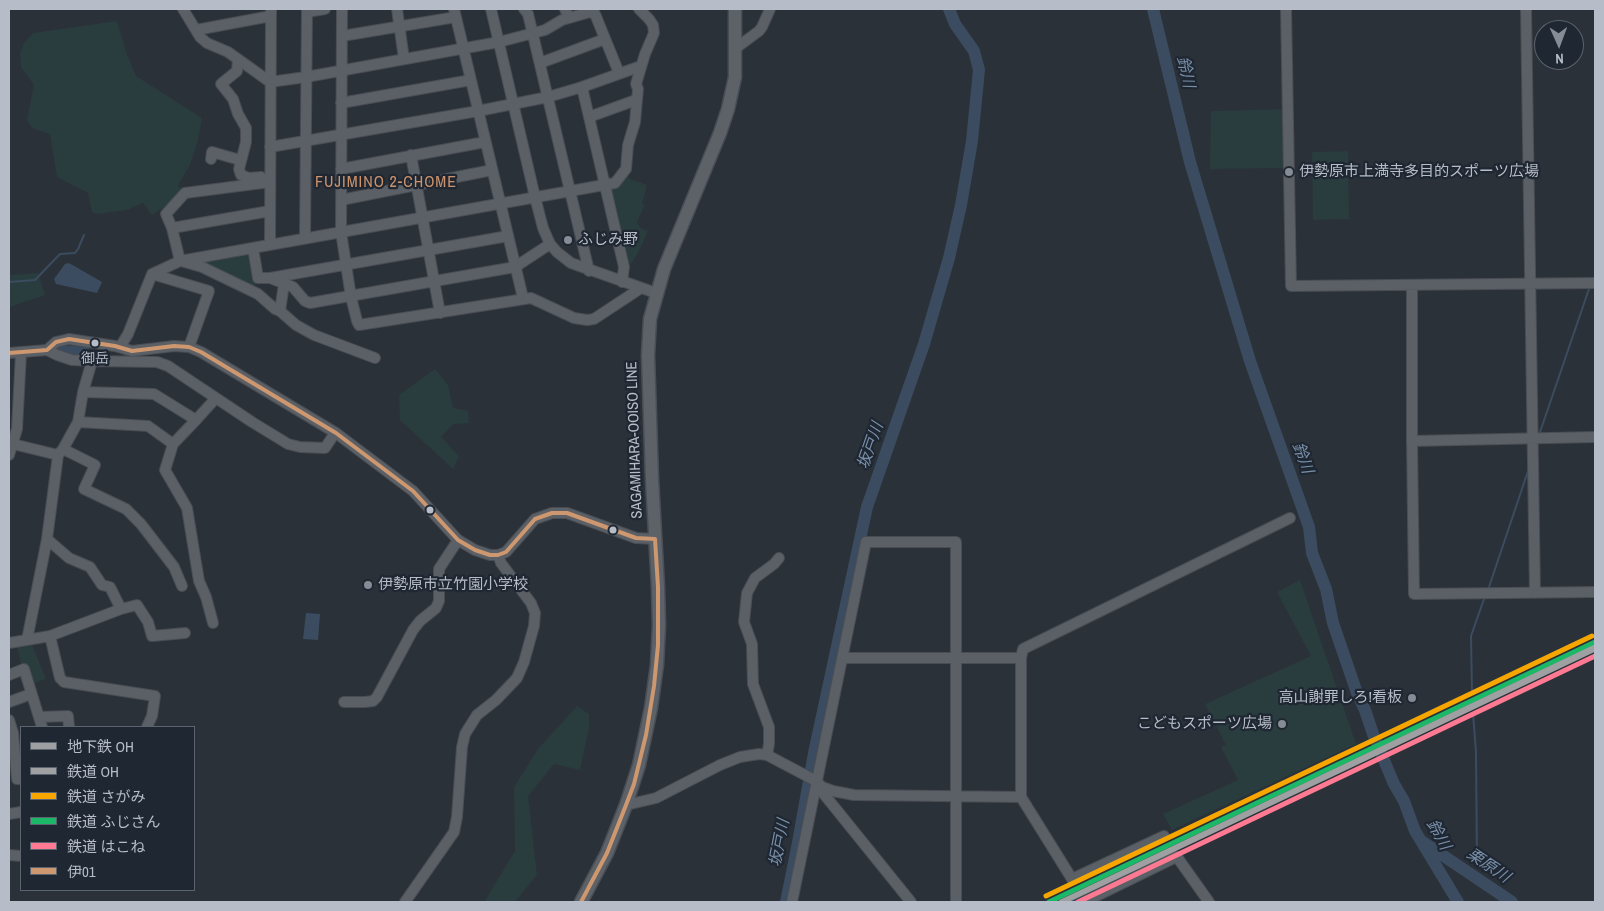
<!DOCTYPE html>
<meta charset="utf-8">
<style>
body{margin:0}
#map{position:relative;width:1604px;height:911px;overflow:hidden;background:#2b3138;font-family:"Archivo Narrow","Noto Sans JP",sans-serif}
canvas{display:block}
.frame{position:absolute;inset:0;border:10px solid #b6bdc8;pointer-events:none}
.legend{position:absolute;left:20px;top:726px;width:175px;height:165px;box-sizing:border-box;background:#1f2732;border:1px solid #5b636e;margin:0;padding:6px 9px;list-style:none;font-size:15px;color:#b6bdc8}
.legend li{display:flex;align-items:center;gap:10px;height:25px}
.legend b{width:25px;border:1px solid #5b636e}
.north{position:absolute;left:1534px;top:20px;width:50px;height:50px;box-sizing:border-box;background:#1f2732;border:1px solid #5b636e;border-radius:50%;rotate:178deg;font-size:14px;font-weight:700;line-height:20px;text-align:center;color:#b6bdc8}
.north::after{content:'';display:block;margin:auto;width:18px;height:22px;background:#858c96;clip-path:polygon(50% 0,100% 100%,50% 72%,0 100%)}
</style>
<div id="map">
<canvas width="1604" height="911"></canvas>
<div class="frame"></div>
<ul class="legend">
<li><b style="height:6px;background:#9ea0a2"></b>地下鉄 OH</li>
<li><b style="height:6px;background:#9ea0a2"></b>鉄道 OH</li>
<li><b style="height:6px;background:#f7a600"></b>鉄道 さがみ</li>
<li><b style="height:6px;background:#1ab867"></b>鉄道 ふじさん</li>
<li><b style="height:6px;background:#fe7a93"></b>鉄道 はこね</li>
<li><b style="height:6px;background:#cd976f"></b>伊01</li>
</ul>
<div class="north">N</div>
</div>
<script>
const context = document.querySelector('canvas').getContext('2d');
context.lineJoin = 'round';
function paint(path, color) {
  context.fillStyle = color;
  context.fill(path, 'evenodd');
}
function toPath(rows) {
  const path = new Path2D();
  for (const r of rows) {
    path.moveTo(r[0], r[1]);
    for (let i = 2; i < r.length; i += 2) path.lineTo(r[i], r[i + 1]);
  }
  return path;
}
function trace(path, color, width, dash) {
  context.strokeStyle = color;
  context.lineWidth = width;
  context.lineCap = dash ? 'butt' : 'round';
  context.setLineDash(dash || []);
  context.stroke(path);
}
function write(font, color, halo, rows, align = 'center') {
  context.font = font + ' "Archivo Narrow","Noto Sans JP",sans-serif';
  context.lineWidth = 4.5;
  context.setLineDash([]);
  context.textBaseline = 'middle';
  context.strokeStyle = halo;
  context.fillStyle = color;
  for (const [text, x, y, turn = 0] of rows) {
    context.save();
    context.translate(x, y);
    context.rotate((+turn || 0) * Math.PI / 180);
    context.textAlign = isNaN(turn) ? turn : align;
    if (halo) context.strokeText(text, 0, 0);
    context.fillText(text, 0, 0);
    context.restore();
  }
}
paint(toPath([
 [117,21,126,52,136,76,202,118,198,140,190,165,178,185,181,189,171,203,152,215,143,203,127,210,97,214,92,212,88,193,57,177,50,134,32,128,27,120,34,85,21,67,20,53,24,43,33,33],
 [1287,109,1287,168,1210,169,1211,111],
 [1348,151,1349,219,1313,220,1312,152],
 [627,174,630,179,647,185,642,204,645,205,637,222,640,228,648,231,638,253,631,264,627,262,610,185],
 [247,252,252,254,258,279,253,289,200,265,202,260],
 [38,273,45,295,9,307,9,274,10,275],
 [435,369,448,385,453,408,468,411,469,423,453,424,441,437,459,456,453,469,400,420,399,395],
 [1300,580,1356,744,1172,830,1163,814,1238,780,1221,747,1226,745,1205,704,1311,656,1277,592],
 [31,642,46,679,31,684,22,668,17,646],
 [577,706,589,714,589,728,580,770,554,764,528,796,537,875,515,902,484,902,515,851,514,787,538,749]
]), '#293c3e');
paint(toPath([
 [69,263,102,282,97,293,56,284,54,279,65,264],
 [61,345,89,347,87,358,73,358,55,351,56,347],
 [306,613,320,614,318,640,303,639]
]), '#3b4c60');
trace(toPath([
 [9,282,35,280,60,254,75,253,78,249,84,235],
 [1539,435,1590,286],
 [1488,590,1528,471],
 [1472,693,1471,636,1484,599],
 [1473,713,1476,752,1477,862],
 [1070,902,1141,867]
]), '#3b4c60', 2);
trace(toPath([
 [1153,9,1190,162,1250,361,1309,527,1312,553,1326,589,1333,623,1357,693,1365,710,1373,734,1394,784,1404,801,1415,831,1458,902],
 [1423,842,1512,902],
 [786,902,797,848,814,753,867,507,924,344,949,258,961,205,972,141,979,70,974,51,955,24,949,9]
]), '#3b4c60', 12);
const minor = toPath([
 [183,9,200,37,207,43,228,52,270,82,306,77,499,42,545,30,562,20,590,12,595,14,619,73],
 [342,9,341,232,351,297,357,321,359,325,531,298,574,318,587,320,594,319,641,288],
 [397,9,404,59],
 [454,9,523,298],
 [491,9,535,197,543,228,550,244,557,252,571,263,656,293],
 [524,9,528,14,589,271],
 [565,9,569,18],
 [1286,9,1291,286,1595,283],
 [1526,9,1535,593],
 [307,12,325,9],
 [196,30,271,16],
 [342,36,456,17],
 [736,48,759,31,762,27,770,9],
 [238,59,237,71,221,84,233,99,238,114,246,128,246,142,239,169,241,175,249,178,261,177],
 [540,63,605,39],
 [582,87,624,267,622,282],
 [341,103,471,80],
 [589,117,636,100],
 [270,147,478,111,548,97,582,87,641,66],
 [411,155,440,313],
 [211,159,212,152,240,160],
 [341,169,485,142],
 [341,200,492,170],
 [172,228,270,211],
 [305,238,307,9],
 [270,245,271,9],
 [253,248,258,278,270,278,293,287,305,301,310,303,515,267,550,244],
 [180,261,172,228,166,214,185,193,270,182],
 [181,261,202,267,258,294,275,309,280,311,296,325,314,335,375,358],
 [152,274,209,291,189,347],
 [270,278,508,236],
 [1412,285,1412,441,1414,594,1595,592],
 [280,311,284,284],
 [120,347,128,334,152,274,180,261,615,183,626,169,628,145,635,122,638,89,636,84,645,54,654,33,653,25,649,19,639,9],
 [47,350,57,355,72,360,92,361,83,392,154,394,196,420,173,444,148,426,78,422,63,449,95,465,84,489,126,509,141,524,174,567,182,586],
 [9,353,47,350,56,342,69,339,115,346,132,351,174,346,189,347,201,352,336,433,413,491,458,540,475,550,490,555,498,555,506,552,535,519,552,513,567,513,636,538,655,539],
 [92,361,157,362,168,366,216,398,196,420],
 [216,398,252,422,288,444,300,447,325,448,335,433],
 [78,422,83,392],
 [1412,441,1595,437],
 [13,444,58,455],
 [173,444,165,470,187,508,199,581,206,597,213,623],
 [9,455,17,429,21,353],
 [47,539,69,558,90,567,102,585,110,587,121,609],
 [50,636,60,678,64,682,155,696,152,716,147,727],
 [27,640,47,539,58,455,63,449],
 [9,643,50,636,121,609,137,605,148,622,152,636,185,633],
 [842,658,1021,658],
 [9,675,24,669,42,727],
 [9,702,31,694],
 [344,702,365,702,373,701,377,697,413,630,420,621,436,608,439,601,439,569,458,540],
 [40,717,68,716,69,727],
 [9,720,13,733,17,779,21,779],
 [767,755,769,744,769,727,753,684,752,644,744,622,747,593,755,578,774,564,779,558],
 [822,787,823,793,911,902],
 [1021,797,1072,879,1164,836],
 [626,805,656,798,720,765,740,757,759,754,767,755,803,774,816,781,822,787,833,791,854,795,1021,797,1021,658,1023,649,1290,518],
 [9,814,21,812],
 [9,855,21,856],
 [405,902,454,832,457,817,462,747,465,734,477,715,496,700,517,678,524,662,534,626,535,613,531,603,501,563,498,555],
 [792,902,866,542,956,542,956,902],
 [1084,902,1176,857,1177,857,1209,902]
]);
const major = toPath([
 [581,902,607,853,626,805,639,765,651,708,657,665,659,626,658,587,652,479,648,355,650,319,664,269,720,133,728,109,735,77,735,9]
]);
trace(minor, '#494d53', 12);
trace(major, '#494d55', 15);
trace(minor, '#5b5f66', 10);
trace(major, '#5d6168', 12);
trace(toPath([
 [9,353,47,350,56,342,69,339,115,346,132,351,174,346,189,347,201,352,336,433,413,491,458,540,475,550,490,555,498,555,506,552,535,519,552,513,567,513,636,538,655,539],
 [581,902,607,853,626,805,634,784,646,735,654,686,658,645,658,587,655,539]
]), '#cd976f', 4);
trace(toPath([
 [1063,902,1595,649]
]), '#9ea0a2', 5);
trace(toPath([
 [1046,896,1592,636]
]), '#f7a600', 5);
trace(toPath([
 [1049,902,1595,642]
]), '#1ab867', 5);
trace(toPath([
 [1078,902,1595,656]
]), '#fe7a93', 5);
trace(toPath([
 [1061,902,1595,647]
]), '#9ea0a2', 5);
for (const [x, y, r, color] of [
 [1289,172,5,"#858c96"],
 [568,240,5,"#858c96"],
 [95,343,4.5,"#b6bdc8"],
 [430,510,4.5,"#b6bdc8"],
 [613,530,4.5,"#b6bdc8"],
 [368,585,5,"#858c96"],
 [1412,698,5,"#858c96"],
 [1282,724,5,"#858c96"]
]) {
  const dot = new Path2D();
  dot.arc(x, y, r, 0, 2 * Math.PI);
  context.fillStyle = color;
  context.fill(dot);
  trace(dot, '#1f2732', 2);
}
write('14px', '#b6bdc8', '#1f2732', [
 ["御岳",95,359]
]);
write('15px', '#b6bdc8', '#1f2732', [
 ["伊勢原市上満寺多目的スポーツ広場",1299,172],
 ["ふじみ野",578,240],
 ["伊勢原市立竹園小学校",378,585],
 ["高山謝罪しろ!看板",1402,698,"right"],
 ["こどもスポーツ広場",1272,724,"right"]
], 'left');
write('15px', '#b6bdc8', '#1f2732', [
 ["SAGAMIHARA-OOISO LINE",635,440,-92]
]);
write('italic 16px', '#798fa9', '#1f2732', [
 ["鈴川",1185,72,77],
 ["坂戸川",871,446,-71],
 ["鈴川",1302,458,70],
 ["鈴川",1438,835,61],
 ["坂戸川",780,843,-79],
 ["栗原川",1488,866,34]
]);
context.letterSpacing = '1px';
write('16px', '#cd936c', '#1f2732', [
 ["FUJIMINO 2-CHOME",386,183]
]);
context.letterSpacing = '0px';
</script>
